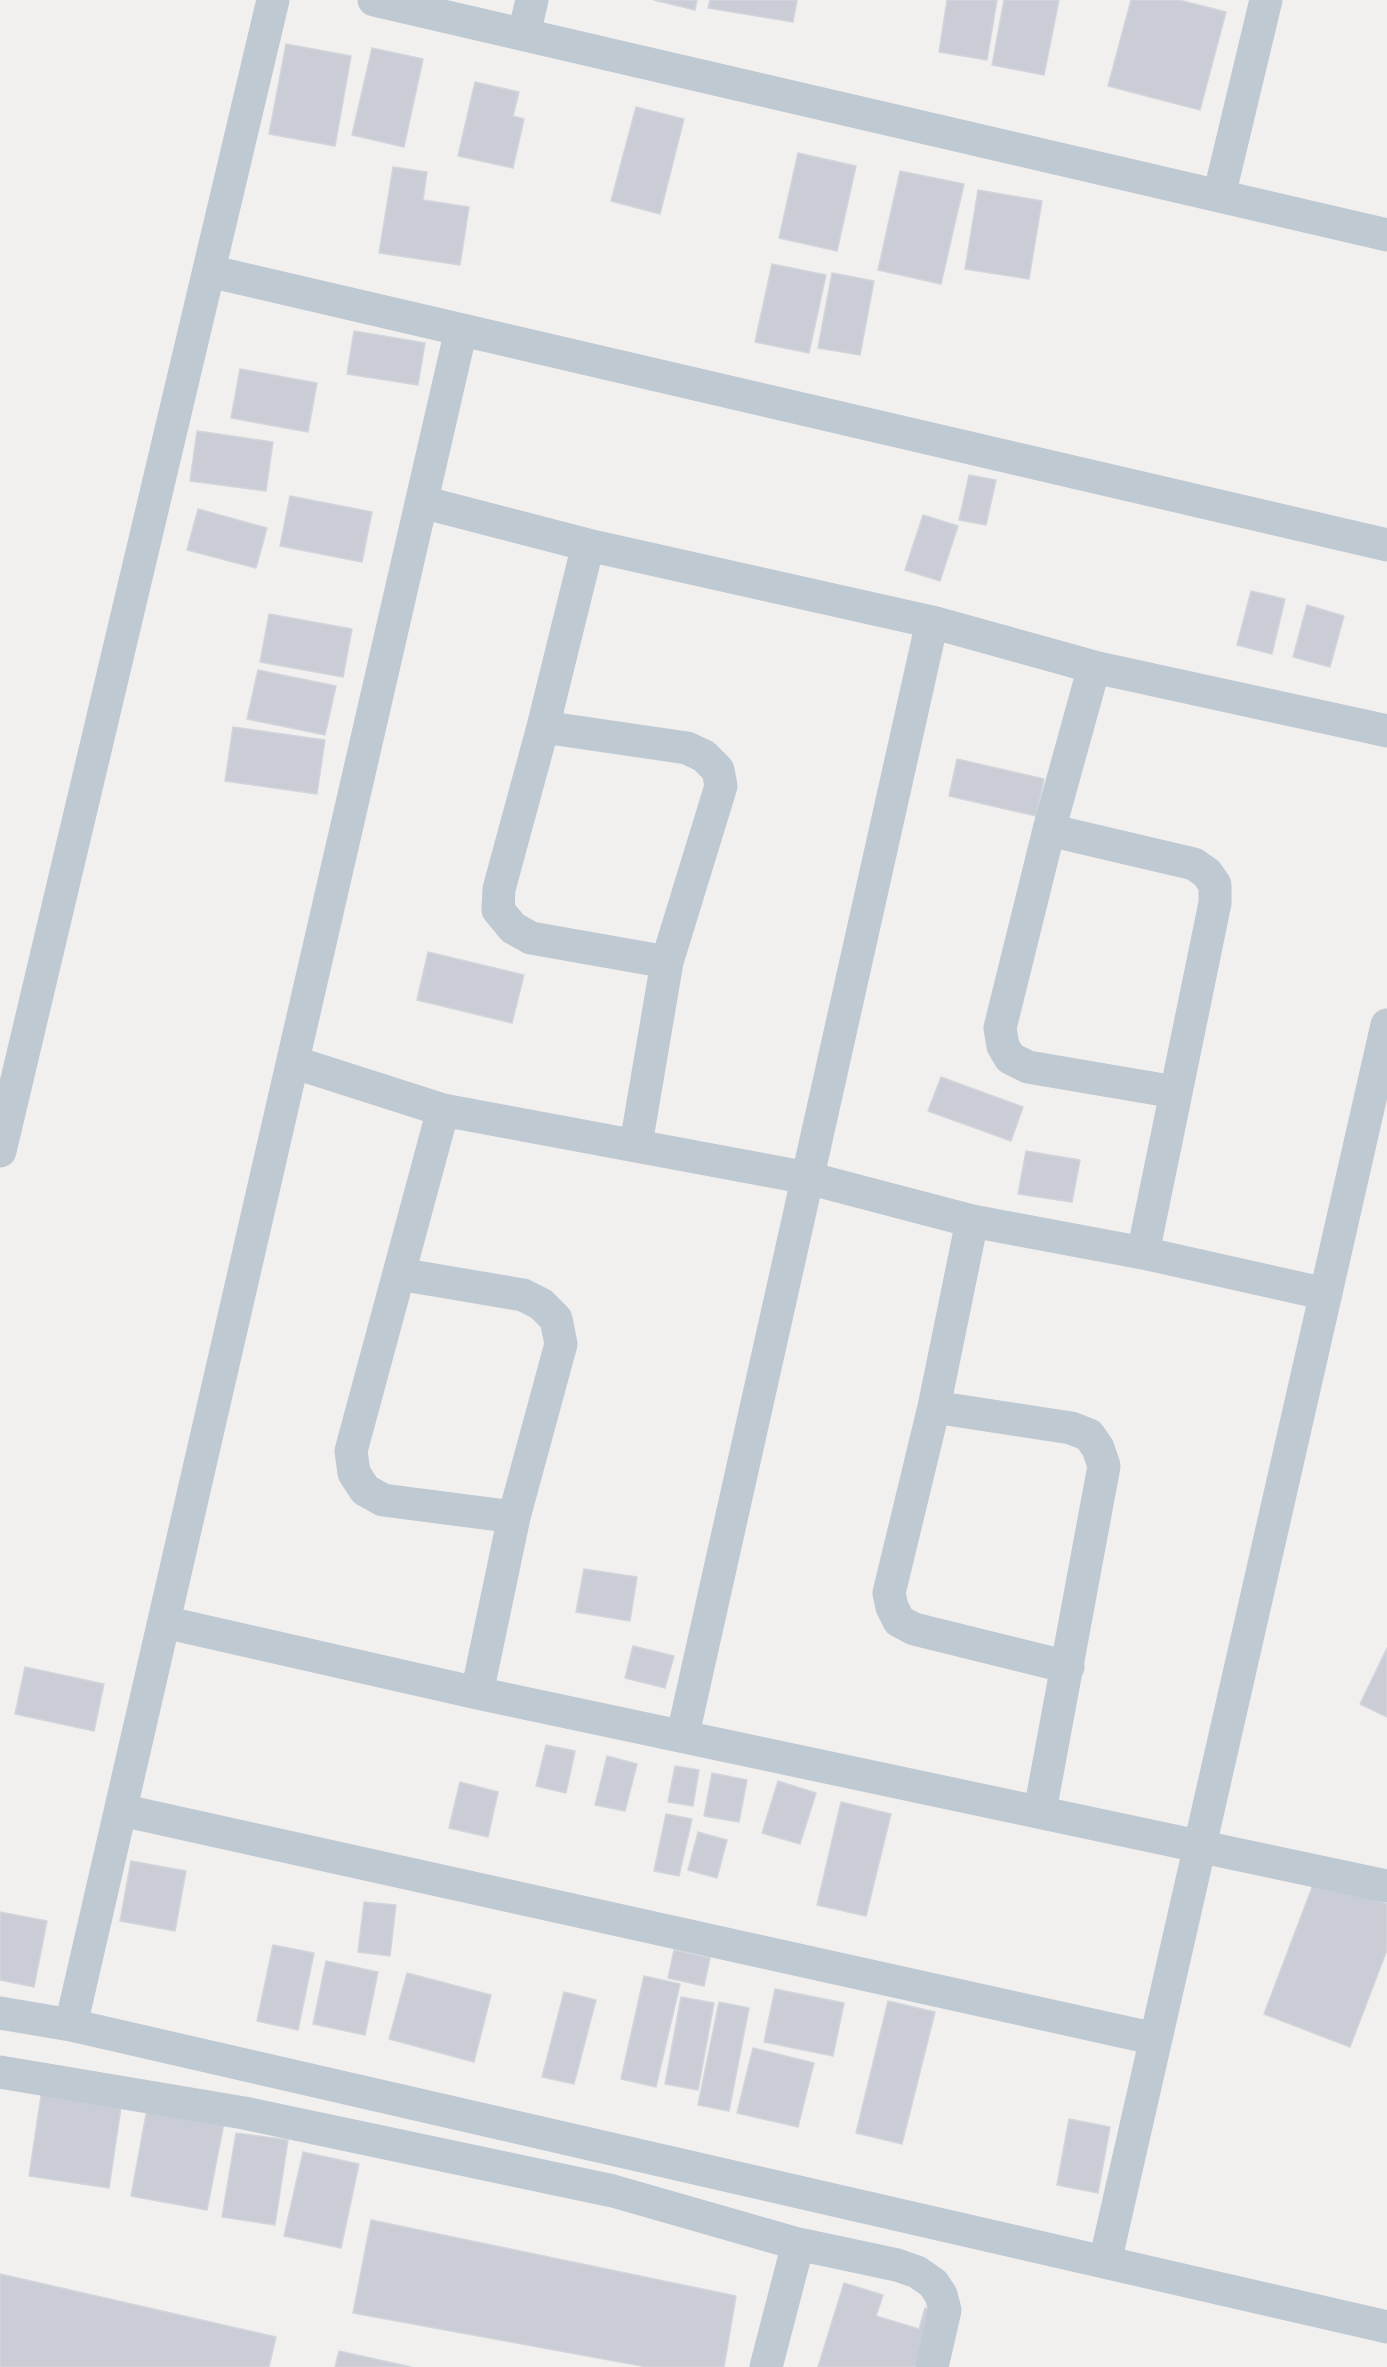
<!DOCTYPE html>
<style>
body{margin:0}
canvas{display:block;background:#f2efef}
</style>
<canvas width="1387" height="2367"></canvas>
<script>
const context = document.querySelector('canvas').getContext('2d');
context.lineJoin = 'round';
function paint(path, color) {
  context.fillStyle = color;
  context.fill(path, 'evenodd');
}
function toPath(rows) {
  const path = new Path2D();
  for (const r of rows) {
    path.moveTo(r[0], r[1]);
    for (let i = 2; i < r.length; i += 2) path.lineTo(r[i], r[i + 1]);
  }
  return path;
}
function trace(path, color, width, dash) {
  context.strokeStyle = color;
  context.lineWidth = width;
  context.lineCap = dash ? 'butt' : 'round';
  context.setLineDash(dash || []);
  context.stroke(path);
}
const building = toPath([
 [654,0,697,0,695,10,654,0],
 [710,0,797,0,793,22,708,8,710,0],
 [947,0,997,0,987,60,939,52,947,0],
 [1004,0,1059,0,1044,75,992,65,1004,0],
 [1131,0,1179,0,1226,12,1200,110,1108,86,1131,0],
 [286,44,351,56,335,146,269,134,286,44],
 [372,48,423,59,404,147,352,135,372,48],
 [475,82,519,92,513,116,524,119,513,168,458,156,475,82],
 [636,107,684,119,660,214,611,201,636,107],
 [798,153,856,166,837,251,779,238,798,153],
 [393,167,427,172,423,200,469,207,460,265,379,253,393,167],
 [900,171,964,184,941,284,878,270,900,171],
 [978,190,1042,201,1029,279,965,269,978,190],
 [772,264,826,275,809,353,755,342,772,264],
 [832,273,874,281,860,355,818,348,832,273],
 [354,331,425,343,418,385,347,374,354,331],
 [240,369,317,383,308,432,231,418,240,369],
 [197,431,273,442,266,491,190,481,197,431],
 [969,475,996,480,986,525,959,520,969,475],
 [290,496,372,512,362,562,280,546,290,496],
 [198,509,267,528,256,568,187,550,198,509],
 [923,515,958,526,940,581,905,570,923,515],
 [1251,591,1285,599,1272,654,1237,645,1251,591],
 [1307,605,1344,616,1330,667,1293,657,1307,605],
 [269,614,352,629,343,677,260,662,269,614],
 [258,670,336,686,325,735,247,719,258,670],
 [233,727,325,740,317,794,225,781,233,727],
 [957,759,1044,779,1036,816,949,796,957,759],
 [428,952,524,975,512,1023,417,1000,428,952],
 [941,1077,1023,1107,1011,1141,928,1111,941,1077],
 [1026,1151,1080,1160,1072,1202,1018,1194,1026,1151],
 [584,1569,637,1577,630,1621,576,1612,584,1569],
 [633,1646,674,1656,665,1688,625,1678,633,1646],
 [1387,1648,1387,1717,1360,1704,1387,1648],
 [25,1667,104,1684,94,1731,15,1714,25,1667],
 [546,1745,575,1751,566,1793,536,1786,546,1745],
 [607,1756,637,1764,625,1811,595,1805,607,1756],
 [675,1766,699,1770,693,1806,668,1802,675,1766],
 [712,1773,747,1780,739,1822,704,1816,712,1773],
 [778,1781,816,1793,800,1844,762,1833,778,1781],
 [460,1782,498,1792,488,1837,449,1828,460,1782],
 [841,1802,891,1814,866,1916,817,1905,841,1802],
 [666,1814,692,1819,679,1876,654,1871,666,1814],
 [698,1832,727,1840,717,1878,688,1870,698,1832],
 [131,1861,186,1871,175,1931,120,1921,131,1861],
 [1316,1877,1387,1904,1387,1950,1350,2047,1264,2014,1316,1877],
 [364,1902,396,1905,390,1956,358,1952,364,1902],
 [0,1912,47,1921,34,1987,0,1980,0,1912],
 [273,1945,314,1953,298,2030,257,2021,273,1945],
 [674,1950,710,1958,704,1986,668,1978,674,1950],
 [326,1961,378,1972,365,2035,313,2024,326,1961],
 [407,1973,491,1995,474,2062,389,2039,407,1973],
 [644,1976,680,1984,656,2087,621,2079,644,1976],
 [775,1989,844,2003,833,2056,764,2042,775,1989],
 [564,1992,596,2000,574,2084,542,2077,564,1992],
 [681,1997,714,2003,698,2090,665,2084,681,1997],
 [888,2001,935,2012,902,2144,856,2133,888,2001],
 [719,2002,749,2008,729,2111,698,2105,719,2002],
 [753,2048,814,2063,798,2127,737,2113,753,2048],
 [42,2089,122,2101,109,2188,29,2176,42,2089],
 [147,2109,224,2123,207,2210,131,2196,147,2109],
 [1069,2119,1110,2127,1098,2193,1057,2185,1069,2119],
 [236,2133,288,2140,275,2225,222,2217,236,2133],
 [303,2152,359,2164,341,2248,284,2236,303,2152],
 [371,2220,736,2296,724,2367,647,2367,353,2313,371,2220],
 [0,2274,276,2337,269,2367,0,2367,0,2274],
 [844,2283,883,2295,876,2316,919,2329,925,2308,938,2311,927,2367,818,2367,844,2283],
 [339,2351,411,2367,335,2367,339,2351]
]);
paint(building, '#cacdd5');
trace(building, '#d2d5db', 1.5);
trace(toPath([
 [374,0,1387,235],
 [524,34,532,0],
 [1219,196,1266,0],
 [209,271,1387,545],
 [422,502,588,545,932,622,1094,667,1387,731],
 [588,545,543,727,499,889,498,910,513,928,531,938,667,962],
 [1094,667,1049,830,1000,1028,1003,1046,1010,1058,1028,1067,1175,1092],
 [543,727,687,748,704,756,718,770,721,786,667,962,636,1144],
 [1049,830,1194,864,1207,873,1215,885,1215,903,1143,1253],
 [293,1062,443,1110,808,1178,972,1221,1143,1253,1326,1294],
 [443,1110,351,1451,354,1473,365,1490,383,1500,514,1517],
 [0,1151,273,0],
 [972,1221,934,1407,889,1593,892,1607,899,1621,914,1629,1068,1667],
 [399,1274,523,1295,541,1304,556,1319,561,1344,514,1517,477,1693],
 [934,1407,1071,1428,1089,1435,1098,1448,1104,1466,1040,1811],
 [164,1622,477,1693,1387,1886],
 [683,1734,932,622],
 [121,1810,1156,2039],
 [0,2013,71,2025,1387,2327],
 [71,2025,461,330],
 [0,2072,244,2113,613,2191,798,2244,897,2265,917,2272,933,2283,941,2295,945,2310,932,2367],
 [1105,2262,1387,1025],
 [766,2367,798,2244]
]), '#bec9d2', 33);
</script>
